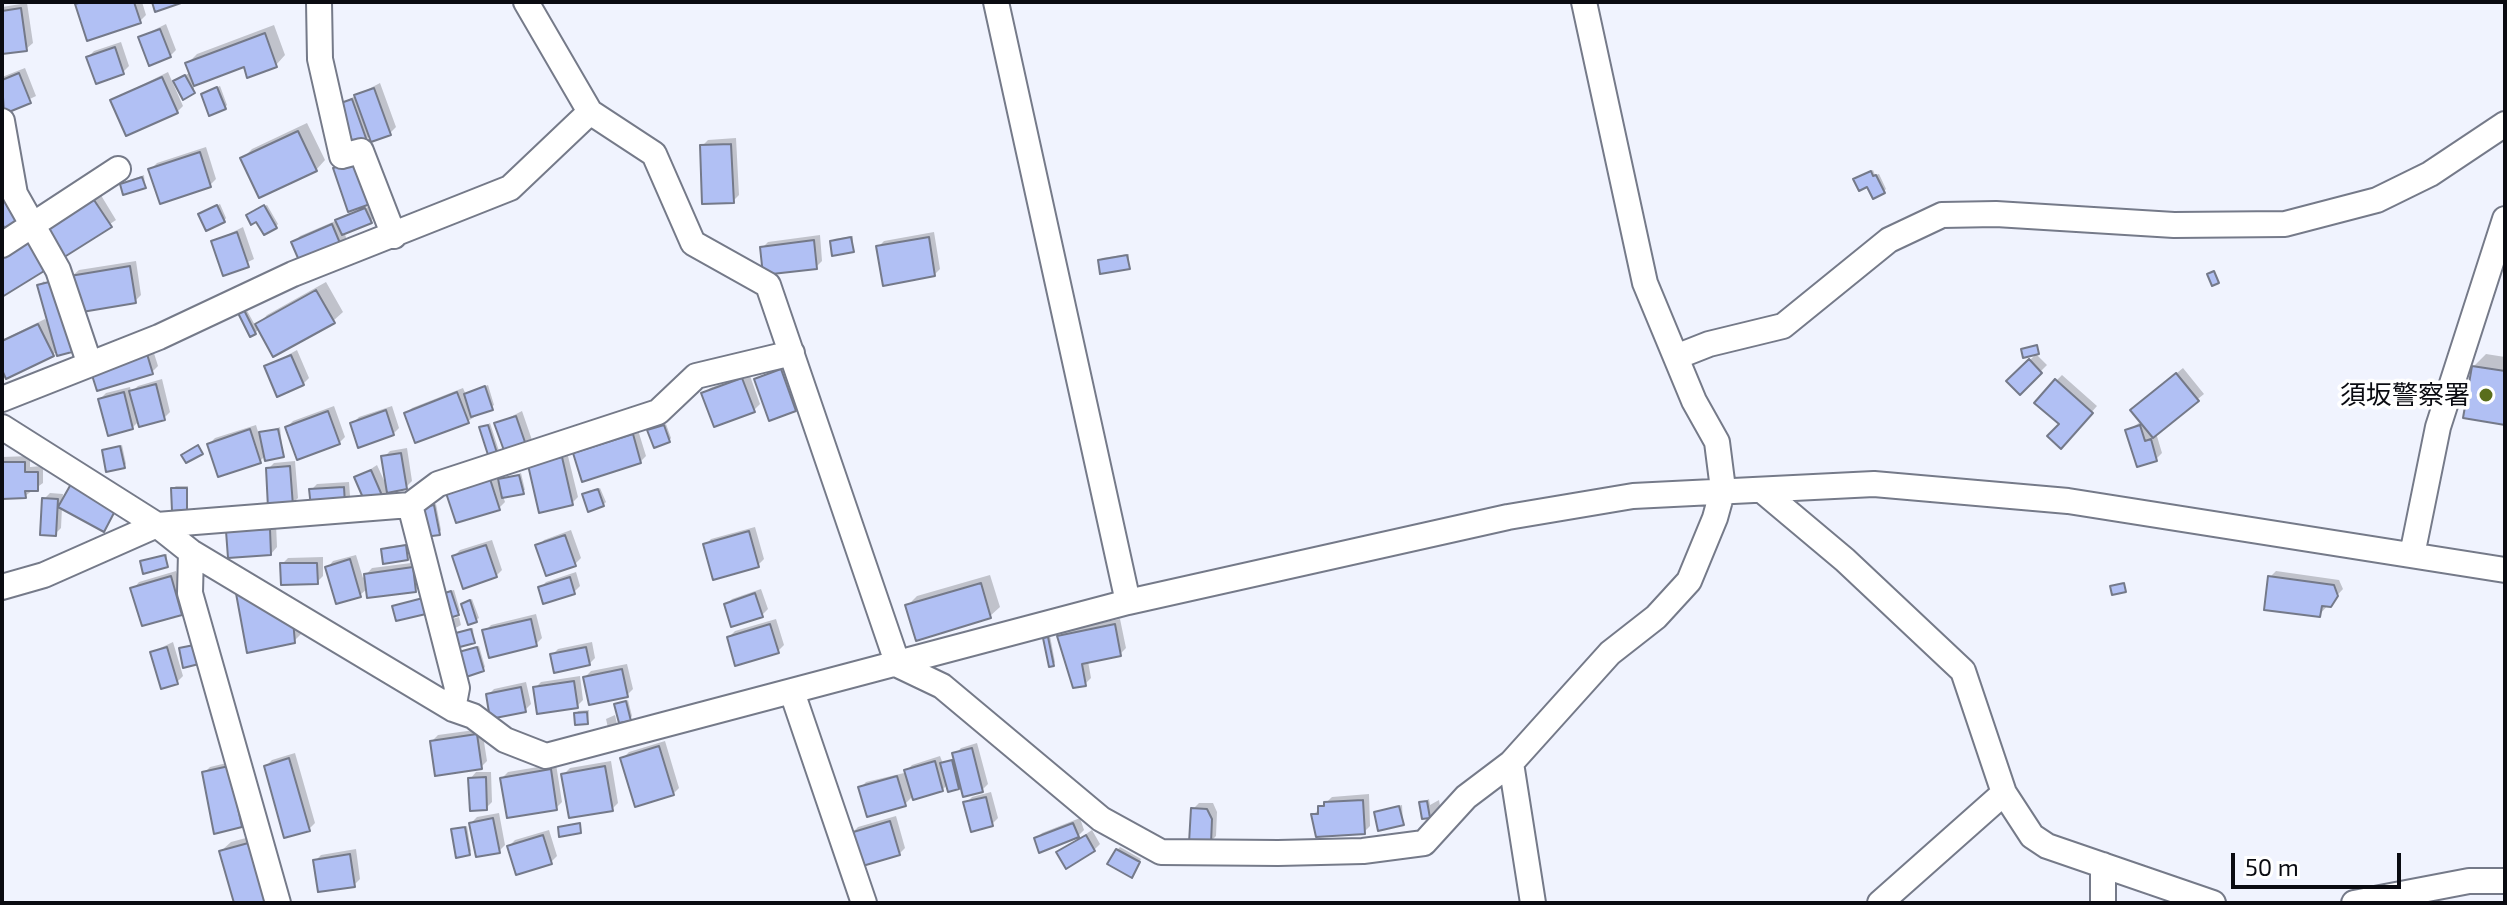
<!DOCTYPE html>
<meta charset="utf-8">
<style>
body{margin:0}
#map{position:relative;width:2507px;height:905px;overflow:hidden;background:#f0f3fe;font-family:"Exo 2",sans-serif}
canvas{display:block}
.frame{position:absolute;inset:0;border:4px solid #0a0b11;pointer-events:none}
.scale{position:absolute;left:2231px;top:853px;width:170px;height:36px;box-sizing:border-box;border:4px solid #0a0b11;border-top:0;padding-left:10px;font-size:24px;line-height:28px;white-space:nowrap;color:#0a0b11;-webkit-text-stroke:6px #fff;paint-order:stroke}
</style>
<div id="map">
<canvas width="2507" height="905"></canvas>
<div class="frame"></div>
<div class="scale">50 m</div>
</div>
<script>
const context = document.querySelector('canvas').getContext('2d');
context.lineJoin = 'round';
function paint(path, color) {
  context.fillStyle = color;
  context.fill(path, 'evenodd');
}
function toPath(rows) {
  const path = new Path2D();
  for (const r of rows) {
    path.moveTo(r[0], r[1]);
    for (let i = 2; i < r.length; i += 2) path.lineTo(r[i], r[i + 1]);
  }
  return path;
}
function trace(path, color, width, dash) {
  context.strokeStyle = color;
  context.lineWidth = width;
  context.lineCap = dash ? 'butt' : 'round';
  context.setLineDash(dash || []);
  context.stroke(path);
}
function write(font, color, halo, rows, align = 'center') {
  context.font = font + ' "Exo 2","Noto Sans JP",sans-serif';
  context.lineWidth = 7;
  context.setLineDash([]);
  context.textBaseline = 'middle';
  context.strokeStyle = halo;
  context.fillStyle = color;
  for (const [text, x, y, turn = 0] of rows) {
    context.save();
    context.translate(x, y);
    context.rotate((+turn || 0) * Math.PI / 180);
    context.textAlign = isNaN(turn) ? turn : align;
    if (halo) context.strokeText(text, 0, 0);
    context.fillText(text, 0, 0);
    context.restore();
  }
}
paint(toPath([
 [80,2,142,2,146,15,140,21,78,5],
 [27,3,33,43,26,49,2,52,2,7],
 [166,24,176,50,170,56,140,37],
 [274,25,285,55,276,65,245,65,194,84,194,92,178,79,191,72,188,63,197,54],
 [121,42,129,66,123,72,88,57,94,51],
 [25,68,36,96,5,111,2,77],
 [168,72,183,106,177,112,112,100],
 [380,83,396,127,390,133,371,135,366,139,340,104],
 [220,86,227,105,225,107,205,92],
 [307,123,325,160,316,170,243,158,252,149],
 [736,138,739,195,733,201,702,146,708,140],
 [206,147,216,179,210,185,161,201,151,169,157,163],
 [1873,170,1875,175,1879,174,1886,189,1884,191,1858,177],
 [144,175,145,186,122,184,125,182],
 [99,192,116,220,2,295],
 [220,204,226,218,224,221,200,214],
 [267,205,278,224,276,226,251,213],
 [368,207,373,219,344,232,347,240,341,246,294,242,300,236],
 [243,227,254,259,224,274,213,242],
 [934,232,940,269,934,275,878,247,884,241],
 [820,235,822,261,816,267,762,248,768,242],
 [853,236,853,250,832,242,834,239],
 [1129,254,1129,267,1100,261,1102,258],
 [136,261,141,295,135,301,72,276,79,270],
 [44,281,77,344,71,350,57,350,53,355,2,366,2,340,45,319,52,329,40,285],
 [326,282,343,312,333,321,260,328,255,333,240,311,245,307,256,327,267,315],
 [153,350,158,366,152,372,98,388],
 [297,350,309,378,303,384,266,367],
 [2036,354,2047,365,2020,392,2009,381],
 [2486,354,2505,357,2505,423,2473,367],
 [787,364,801,404,795,410,756,379],
 [2183,368,2204,394,2156,433,2162,453,2156,459,2128,430,2142,421,2139,404],
 [749,373,760,404,754,410,704,394,710,388],
 [2062,375,2097,406,2067,440,2056,381],
 [162,379,170,412,164,418,139,421,132,428,100,399,106,393,130,387,131,392,138,386],
 [488,385,494,405,468,421,406,414,412,408,463,388,466,395],
 [334,406,345,437,339,443,287,427,293,421],
 [392,406,399,428,393,434,353,423,359,417],
 [522,411,532,440,526,446,497,424],
 [490,423,499,451,497,454,482,428],
 [666,424,671,438,669,441,650,431],
 [256,425,259,435,280,427,283,455,266,455,260,461,209,444,215,438],
 [638,430,646,456,640,462,575,454,581,448],
 [122,445,126,464,124,466,104,451],
 [407,448,412,481,406,487,389,492,383,498,357,478,377,465,387,487,384,457,390,451],
 [567,452,578,497,572,503,530,466],
 [30,456,30,467,43,466,43,483,25,496,2,497,2,457],
 [295,461,298,498,292,504,268,469,274,463],
 [521,473,525,490,503,496,505,502,499,508,449,494,496,475,498,482],
 [349,482,350,496,344,502,311,490,317,484],
 [176,486,188,486,186,508,173,488],
 [600,488,606,502,603,505,584,495],
 [50,493,63,494,62,503,121,503,103,530,62,507,61,528,55,534,44,499],
 [436,504,441,530,439,533,422,506],
 [276,524,277,547,271,554,229,532],
 [755,527,764,559,758,565,705,545,711,539],
 [571,530,581,558,575,564,538,546,544,540],
 [492,540,502,570,496,576,454,556,460,550],
 [408,544,407,559,383,550,386,547],
 [167,554,167,565,142,562,145,560],
 [356,555,363,578,372,568,419,562,421,584,415,590,368,588,360,595,327,568,333,561],
 [323,557,323,576,317,582,282,564,288,558],
 [176,571,187,607,181,613,133,589,139,582],
 [2276,571,2339,580,2343,589,2319,615,2270,577],
 [576,572,580,586,574,592,540,588,546,582],
 [990,575,1000,607,990,616,907,606,917,596],
 [237,588,303,632,294,641],
 [761,589,768,609,762,615,726,605,732,599],
 [454,590,460,611,452,619,459,617,461,625,452,630,449,622,457,613,443,593],
 [472,599,479,618,476,620,463,604],
 [536,614,542,638,536,644,485,631,491,625],
 [776,619,784,645,778,651,729,637,735,631],
 [1120,619,1126,648,1120,654,1088,661,1091,678,1085,684,1060,636,1065,630],
 [473,628,474,641,454,635,457,632],
 [1050,636,1055,662,1053,665,1045,639],
 [173,642,183,676,177,682,152,652],
 [592,642,595,658,589,664,552,655,558,649],
 [479,646,485,667,483,669,458,654],
 [627,664,633,689,627,695,585,677,591,671],
 [580,676,583,700,577,706,535,688,541,682],
 [526,682,531,704,525,710,488,695,494,689],
 [628,700,632,716,630,719,616,705],
 [589,710,588,722,576,714,578,711],
 [615,715,617,724,608,728,606,719],
 [482,729,487,761,481,767,432,741,438,735],
 [665,741,679,788,673,794,623,758,629,752],
 [977,743,988,784,982,790,962,783,958,787,948,784,942,790,914,795,905,804,860,788,866,782,904,773,912,765,940,756,943,764,956,758,955,754,961,748],
 [295,753,315,823,309,829,266,766,272,760],
 [235,761,247,820,241,826,204,773,210,767],
 [611,761,618,803,612,809,564,774,570,768],
 [556,764,562,802,556,808,502,778,508,772],
 [476,772,491,772,492,802,486,808,470,779],
 [991,792,998,818,992,824,966,803,972,797],
 [1369,794,1370,826,1364,832,1313,815,1332,797],
 [1429,799,1430,805,1439,800,1441,812,1429,816,1421,803],
 [1199,803,1213,803,1217,812,1216,836,1210,842,1193,809],
 [1402,805,1403,823,1376,813,1378,811],
 [499,813,505,845,499,851,471,823,477,817],
 [896,816,905,848,899,854,852,833,858,827],
 [1080,818,1084,830,1078,836,1036,839,1042,833],
 [467,826,471,851,469,853,453,830],
 [549,830,557,856,551,862,509,846,515,840],
 [1092,830,1100,844,1094,850,1059,852],
 [261,834,236,903,221,851,231,842],
 [1120,847,1141,859,1134,873,1117,850],
 [356,849,360,879,354,885,315,861,321,855]
]), '#0003');
const building = toPath([
 [82,2,134,2,141,23,87,41,75,4,82,2],
 [152,2,184,2,155,12,152,2],
 [21,8,27,51,2,54,2,11,21,8],
 [160,29,171,57,149,66,138,37,160,29],
 [265,33,277,67,247,78,244,67,194,86,185,63,265,33],
 [115,47,124,74,96,84,86,57,115,47],
 [19,73,31,103,4,114,2,80,19,73],
 [185,75,195,93,183,100,173,81,185,75],
 [162,77,178,113,126,136,110,100,162,77],
 [217,87,226,109,209,116,201,94,217,87],
 [374,88,391,135,371,142,354,95,374,88],
 [352,99,367,141,354,146,338,104,352,99],
 [298,131,317,171,259,198,240,158,298,131],
 [731,144,734,203,702,204,700,145,731,144],
 [200,152,211,187,160,204,148,169,200,152],
 [358,160,373,203,348,212,333,168,358,160],
 [1871,171,1873,176,1876,175,1885,193,1873,199,1867,187,1859,191,1853,179,1871,171],
 [142,177,146,188,123,195,120,184,142,177],
 [92,197,112,227,58,261,39,231,92,197],
 [11,198,23,224,6,232,2,223,2,202,11,198],
 [217,205,225,222,206,231,198,214,217,205],
 [264,205,277,228,264,235,256,222,251,225,246,215,264,205],
 [365,208,372,223,342,235,335,220,365,208],
 [332,224,342,248,301,265,291,242,332,224],
 [237,232,249,267,223,276,211,241,237,232],
 [30,237,49,268,2,297,2,255,30,237],
 [851,237,854,252,832,256,830,241,851,237],
 [929,237,935,276,883,286,876,246,929,237],
 [814,240,817,269,763,275,760,247,814,240],
 [1127,255,1130,269,1100,274,1098,260,1127,255],
 [130,266,136,303,76,313,70,276,130,266],
 [2214,271,2219,283,2212,286,2207,274,2214,271],
 [53,281,72,352,57,356,37,285,53,281],
 [316,290,335,323,273,357,255,324,316,290],
 [243,308,256,334,250,337,237,311,243,308],
 [38,324,54,356,6,379,2,370,2,341,38,324],
 [2037,345,2039,354,2023,358,2021,349,2037,345],
 [147,354,153,374,97,391,91,372,147,354],
 [291,355,304,385,277,397,264,366,291,355],
 [2029,359,2042,373,2020,395,2006,381,2029,359],
 [2472,366,2505,371,2505,425,2463,418,2472,366],
 [781,369,796,411,769,421,754,379,781,369],
 [2176,373,2199,401,2153,438,2130,410,2176,373],
 [742,378,755,412,714,427,701,393,742,378],
 [2055,379,2093,413,2061,449,2047,436,2059,424,2034,403,2055,379],
 [156,384,165,420,139,427,129,391,156,384],
 [485,386,493,410,471,417,464,394,485,386],
 [124,392,133,429,108,436,98,399,124,392],
 [457,392,469,423,415,443,404,413,457,392],
 [386,410,394,435,358,448,350,423,386,410],
 [328,411,340,444,297,460,285,427,328,411],
 [516,416,527,448,506,456,494,423,516,416],
 [488,425,498,456,489,458,479,427,488,425],
 [664,425,670,442,654,448,647,430,664,425],
 [2140,425,2145,441,2151,439,2157,461,2137,467,2125,430,2140,425],
 [250,429,261,463,218,477,207,444,250,429],
 [278,429,284,457,265,461,259,432,278,429],
 [633,434,641,463,582,482,573,453,633,434],
 [198,445,203,454,186,463,181,455,198,445],
 [120,446,125,468,106,472,102,450,120,446],
 [401,453,407,489,387,493,381,456,401,453],
 [562,457,573,505,539,513,528,465,562,457],
 [2,462,25,462,25,472,38,472,38,491,25,491,26,498,2,499,2,462],
 [290,466,293,506,268,508,266,468,290,466],
 [371,470,384,500,367,507,354,477,371,470],
 [519,475,524,494,502,498,498,479,519,475],
 [490,479,500,510,456,523,446,493,490,479],
 [71,484,116,509,104,532,58,507,71,484],
 [344,487,345,504,311,507,309,489,344,487],
 [171,488,187,488,187,510,172,511,171,488],
 [598,489,604,506,588,512,582,494,598,489],
 [42,498,58,499,56,536,40,535,42,498],
 [434,505,440,535,424,537,418,508,434,505],
 [270,529,271,555,228,558,226,531,270,529],
 [749,531,759,567,713,580,703,544,749,531],
 [565,535,576,566,546,576,535,545,565,535],
 [406,545,408,560,383,564,381,549,406,545],
 [486,545,497,577,463,589,452,556,486,545],
 [165,555,168,567,143,574,140,561,165,555],
 [350,559,361,597,336,604,325,567,350,559],
 [280,563,317,563,318,584,281,585,280,563],
 [413,567,416,592,367,598,364,574,413,567],
 [171,576,182,615,142,626,130,588,171,576],
 [2268,576,2334,585,2338,596,2331,607,2322,606,2320,617,2264,610,2268,576],
 [570,577,575,594,543,604,538,587,570,577],
 [981,583,991,618,916,641,905,605,981,583],
 [2124,583,2126,592,2112,595,2110,586,2124,583],
 [235,588,293,620,295,643,247,653,235,588],
 [451,591,459,615,446,619,439,595,451,591],
 [755,593,763,617,731,627,724,604,755,593],
 [423,598,426,614,396,621,392,606,423,598],
 [470,600,477,622,468,625,461,604,470,600],
 [531,619,537,646,489,658,482,630,531,619],
 [770,624,779,653,735,666,727,637,770,624],
 [1115,624,1121,656,1082,664,1086,686,1073,688,1057,636,1115,624],
 [471,629,475,643,456,648,452,634,471,629],
 [1048,637,1054,666,1049,667,1043,638,1048,637],
 [194,645,199,664,183,668,179,648,194,645],
 [167,647,178,684,161,689,150,652,167,647],
 [477,647,484,671,463,678,455,653,477,647],
 [586,647,590,665,554,673,550,654,586,647],
 [622,669,628,697,589,705,583,677,622,669],
 [574,681,578,708,537,714,533,687,574,681],
 [521,687,526,712,490,719,486,694,521,687],
 [626,701,631,721,619,723,614,704,626,701],
 [587,712,588,724,575,725,574,713,587,712],
 [477,734,482,769,435,776,430,741,477,734],
 [659,746,674,795,635,807,620,758,659,746],
 [972,748,983,792,963,797,952,753,972,748],
 [289,758,310,831,284,838,264,766,289,758],
 [952,760,959,789,948,792,940,763,952,760],
 [935,761,943,791,913,800,904,770,935,761],
 [229,766,242,827,214,834,202,772,229,766],
 [605,766,613,811,569,818,561,774,605,766],
 [551,769,557,810,507,818,500,778,551,769],
 [897,776,906,806,867,817,858,787,897,776],
 [486,777,487,810,470,811,468,778,486,777],
 [986,797,993,826,971,832,963,802,986,797],
 [1363,800,1365,834,1316,837,1311,814,1318,814,1318,806,1324,806,1324,802,1363,800],
 [1427,801,1430,818,1422,819,1419,802,1427,801],
 [1399,806,1404,825,1378,831,1374,812,1399,806],
 [1191,808,1207,809,1212,819,1211,844,1189,843,1191,808],
 [493,818,500,853,476,857,469,823,493,818],
 [890,821,900,855,859,867,850,833,890,821],
 [580,823,581,833,559,837,558,827,580,823],
 [1073,823,1079,837,1039,853,1034,838,1073,823],
 [465,827,470,855,456,858,451,829,465,827],
 [543,835,552,864,516,875,507,846,543,835],
 [1086,835,1095,851,1066,869,1056,852,1086,835],
 [252,842,268,903,234,903,219,851,252,842],
 [1116,849,1140,862,1132,878,1107,864,1116,849],
 [350,854,355,887,318,892,313,860,350,854]
]);
paint(building, '#b1c0f4');
trace(building, '#747989', 2);
const minor = toPath([
 [319,2,320,59,342,156,361,151,394,236],
 [526,2,590,112,654,154,693,243,768,285,898,665,942,686,1101,819,1161,852,1278,853,1363,851,1424,843,1466,797,1511,763,1610,653,1656,617,1689,581,1715,518,1723,489,1717,442,1694,401,1645,283,1584,2],
 [996,2,1128,602],
 [2,121,15,194,58,270,89,362],
 [2,245,118,169],
 [1676,357,1709,344,1783,326,1889,240,1942,215,1996,214,2174,225,2285,224,2377,200,2430,174,2505,124],
 [2,399,159,337,293,274,510,188,590,112],
 [2,427,157,525,191,552,453,709,473,716,505,740,546,756,1128,602,1508,517,1633,496,1874,484,2068,501,2505,570],
 [1764,492,1845,560,1963,671,2004,793,2032,836,2047,846,2213,903],
 [410,505,457,688,453,709],
 [191,552,190,593,278,903],
 [2412,555,2438,427,2505,219],
 [2,587,44,575,157,525,410,505,438,484,658,412,696,376,792,353],
 [792,692,864,903],
 [1511,763,1533,903],
 [2103,865,2103,903],
 [1880,903,2004,793],
 [2354,903,2469,881,2505,881]
]);
trace(minor, '#757a89', 28);
trace(minor, '#fff', 24);
for (const [x, y, r, color] of [
 [2486,395,8,"#596d1b"]
]) {
  const dot = new Path2D();
  dot.arc(x, y, r, 0, 2 * Math.PI);
  context.fillStyle = color;
  context.fill(dot);
  trace(dot, '#fff', 3);
}
write('26px', '#0a0b11', '#fff', [
 ["須坂警察署",2470,395]
], 'right');
</script>
